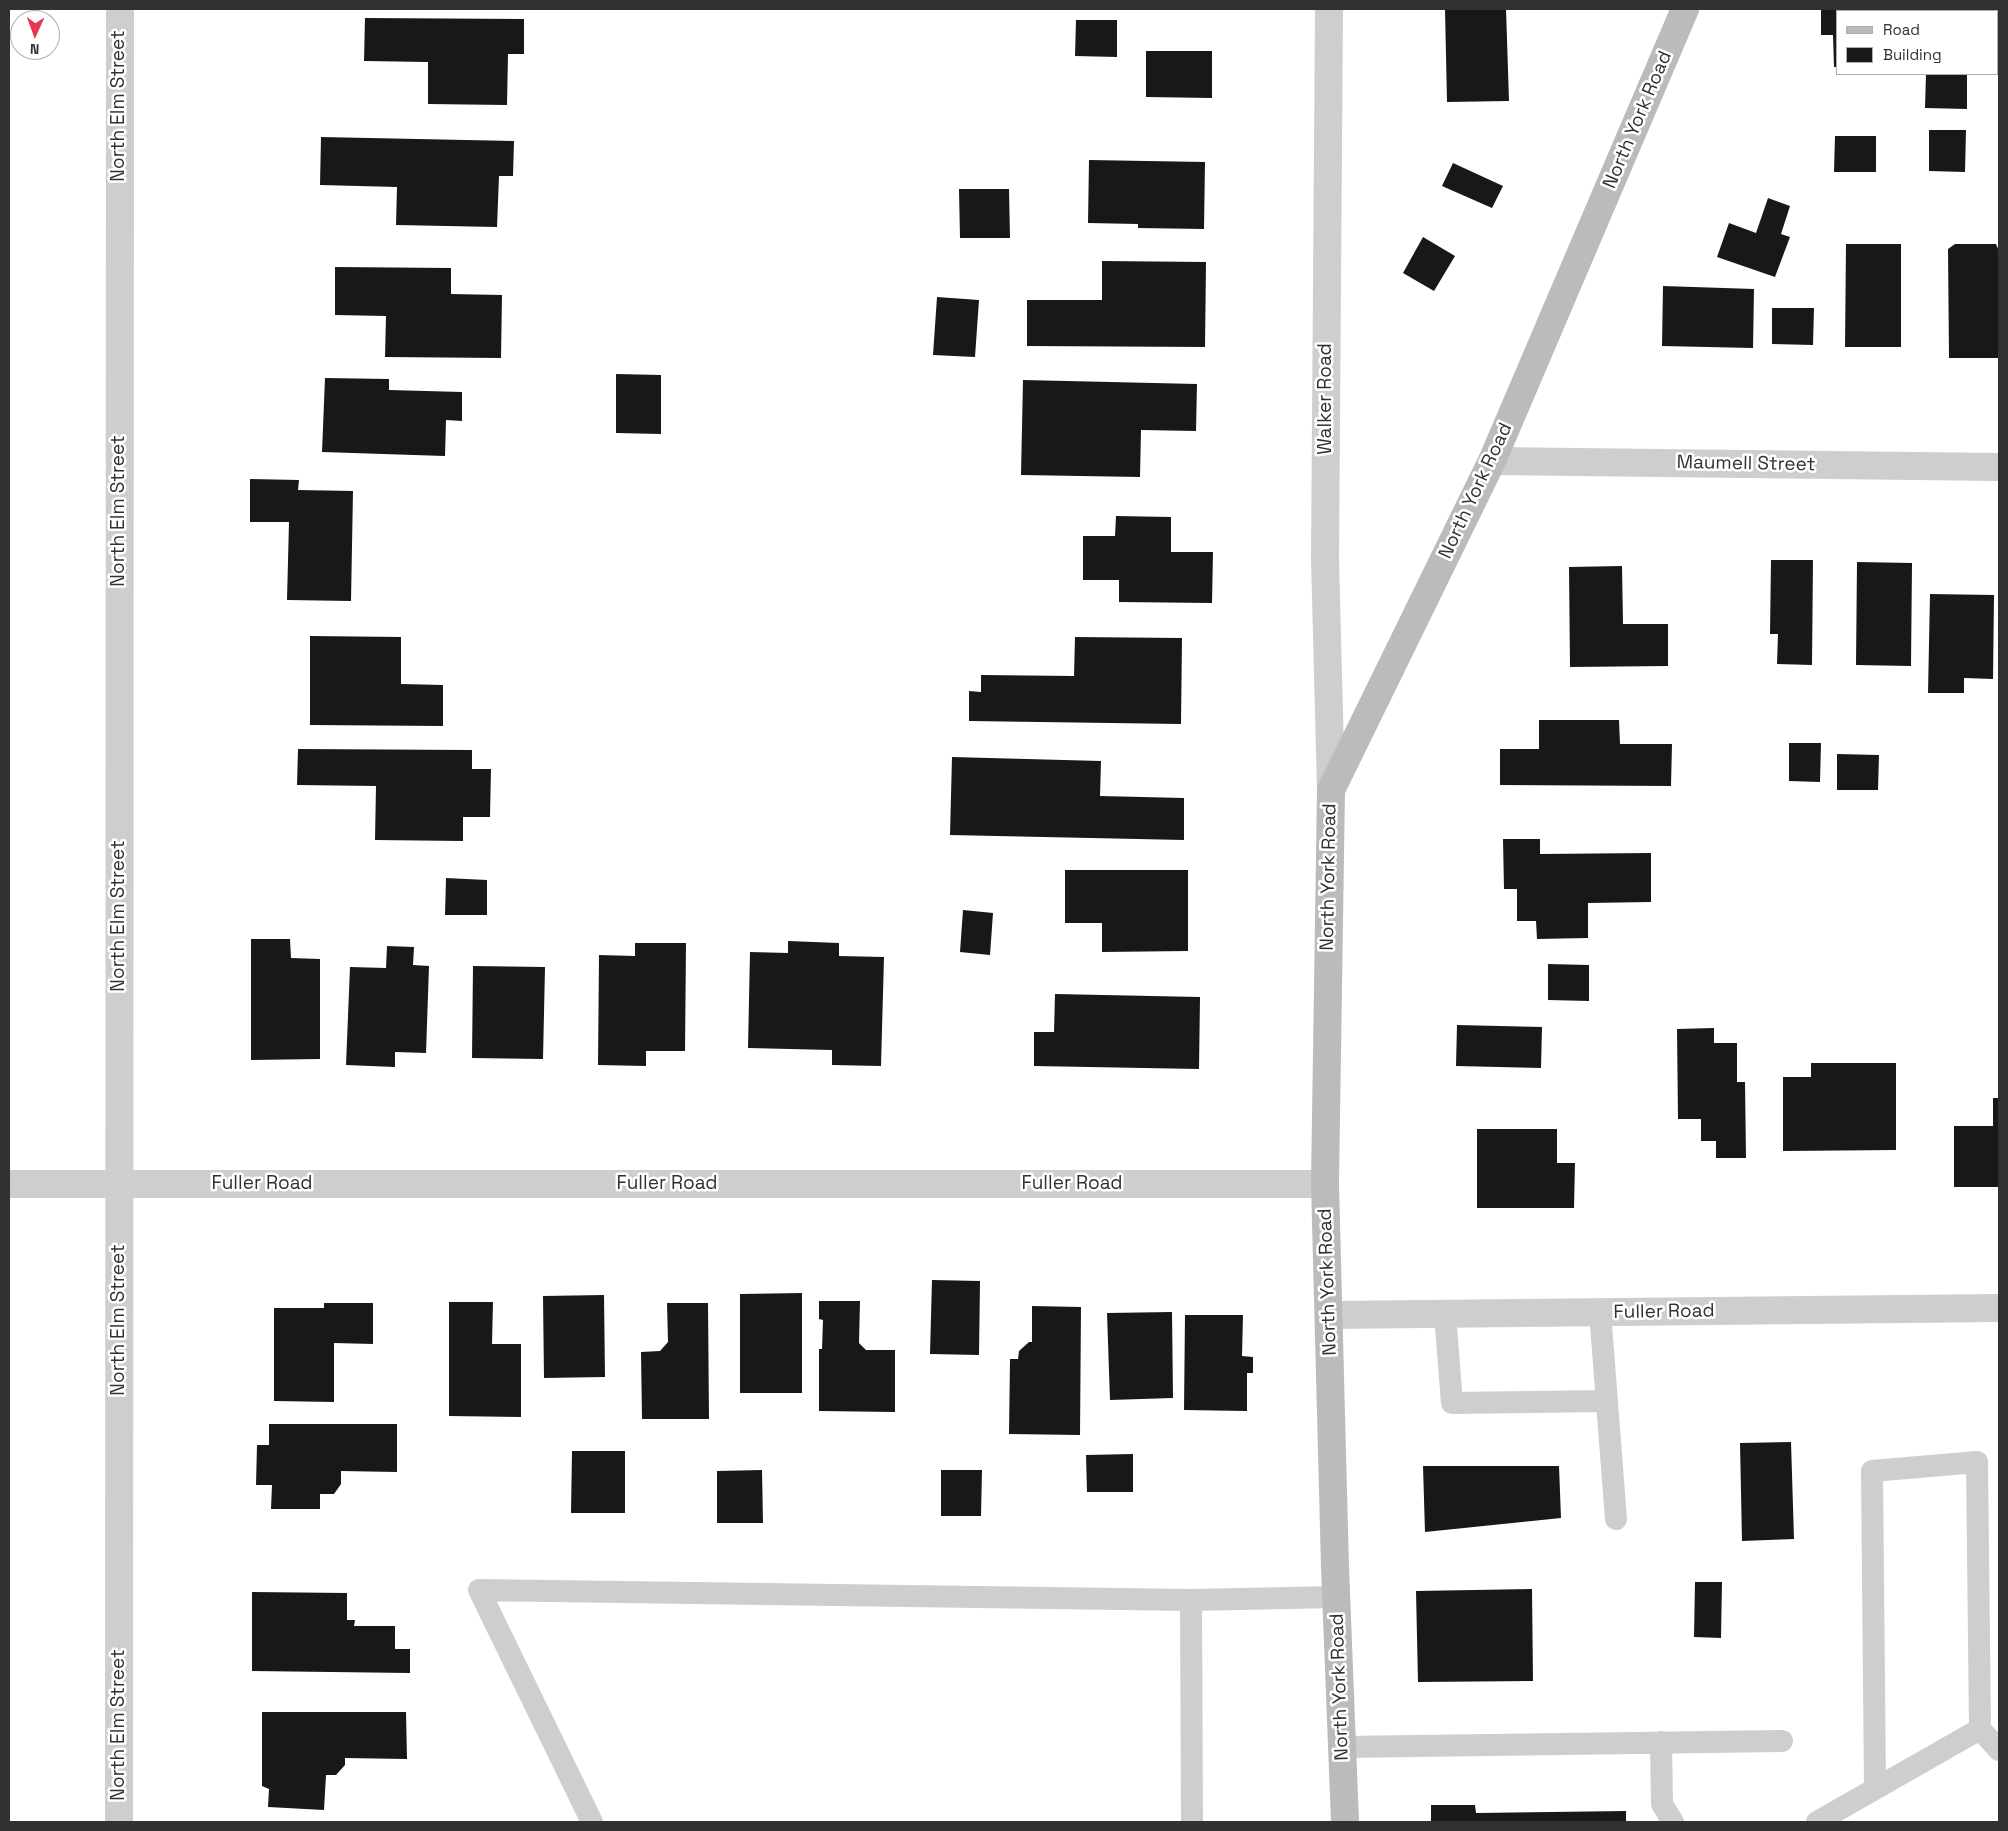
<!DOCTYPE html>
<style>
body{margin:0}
#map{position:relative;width:2008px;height:1831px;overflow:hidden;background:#fff;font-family:"Space Grotesk",sans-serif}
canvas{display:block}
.frame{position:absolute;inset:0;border:10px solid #313131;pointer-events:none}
.legend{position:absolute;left:1836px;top:10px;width:162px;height:65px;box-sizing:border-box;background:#fff;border:1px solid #adadad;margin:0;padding:6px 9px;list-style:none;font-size:15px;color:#313131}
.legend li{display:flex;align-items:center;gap:10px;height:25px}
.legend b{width:25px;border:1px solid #adadad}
.north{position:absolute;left:10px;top:10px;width:50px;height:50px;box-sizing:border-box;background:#fff;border:1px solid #adadad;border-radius:50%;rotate:182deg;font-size:14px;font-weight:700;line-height:20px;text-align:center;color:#313131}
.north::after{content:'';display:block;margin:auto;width:18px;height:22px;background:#e73552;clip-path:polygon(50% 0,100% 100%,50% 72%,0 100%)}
</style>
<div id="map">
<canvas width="2008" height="1831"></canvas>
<div class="frame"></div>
<ul class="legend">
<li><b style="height:6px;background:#bbb"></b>Road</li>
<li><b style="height:14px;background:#181818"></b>Building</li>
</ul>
<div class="north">N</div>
</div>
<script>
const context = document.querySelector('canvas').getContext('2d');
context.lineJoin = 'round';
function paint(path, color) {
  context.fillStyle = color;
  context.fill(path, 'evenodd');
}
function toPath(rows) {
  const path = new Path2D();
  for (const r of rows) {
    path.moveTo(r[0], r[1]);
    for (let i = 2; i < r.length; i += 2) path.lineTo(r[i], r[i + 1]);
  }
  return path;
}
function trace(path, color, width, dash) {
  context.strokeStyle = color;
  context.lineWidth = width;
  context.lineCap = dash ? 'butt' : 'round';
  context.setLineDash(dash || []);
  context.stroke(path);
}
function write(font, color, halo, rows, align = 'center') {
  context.font = font + ' "Space Grotesk",sans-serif';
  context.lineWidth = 5;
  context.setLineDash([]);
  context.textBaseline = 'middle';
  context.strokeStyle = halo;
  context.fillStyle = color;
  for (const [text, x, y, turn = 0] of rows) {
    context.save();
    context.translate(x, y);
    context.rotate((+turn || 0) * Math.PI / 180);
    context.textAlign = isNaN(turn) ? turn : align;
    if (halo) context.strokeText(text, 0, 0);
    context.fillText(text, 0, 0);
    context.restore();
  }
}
paint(toPath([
 [1445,9,1506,9,1509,101,1447,102],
 [1821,9,1867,9,1867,11,1837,11,1837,67,1834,67,1833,35,1821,35],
 [365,18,524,19,524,54,508,54,507,105,428,104,428,62,364,61],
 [1076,20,1117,20,1117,57,1075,56],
 [1146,51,1212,51,1212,98,1146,97],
 [1926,74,1967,74,1967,109,1925,108],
 [1929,130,1966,130,1965,172,1929,171],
 [1835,136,1876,136,1876,172,1834,172],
 [321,137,514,141,513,176,499,176,497,227,396,225,397,187,320,185],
 [1089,160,1205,162,1204,229,1138,228,1138,224,1088,223],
 [1453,163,1503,186,1492,208,1442,186],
 [959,189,1009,189,1010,238,960,238],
 [1768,198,1790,206,1781,234,1790,237,1775,277,1717,257,1729,223,1756,233],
 [1423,237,1455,256,1434,291,1403,273],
 [1846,244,1901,244,1901,347,1845,347],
 [1955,244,1996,244,1999,251,1999,358,1949,358,1948,249],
 [1102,261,1206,262,1205,347,1027,346,1027,300,1102,300],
 [335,267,451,268,451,294,502,295,501,358,385,357,386,316,335,315],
 [1663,286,1754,289,1753,348,1662,346],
 [937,297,979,300,975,357,933,355],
 [1772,308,1814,308,1813,345,1772,344],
 [616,374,661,375,661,434,616,433],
 [325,378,389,379,389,390,462,392,462,421,446,420,445,456,322,452],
 [1023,380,1197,384,1196,431,1141,430,1140,477,1021,475],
 [250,479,299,480,298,490,353,491,351,601,287,600,289,522,250,522],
 [1116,516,1171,517,1171,552,1213,552,1212,603,1119,602,1119,580,1083,580,1083,536,1115,536],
 [1771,560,1813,560,1812,665,1777,664,1778,634,1770,634],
 [1857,562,1912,563,1911,666,1856,665],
 [1622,566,1623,624,1668,624,1668,666,1570,667,1569,567],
 [1930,594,1994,595,1993,679,1964,678,1964,693,1928,693],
 [310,636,401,637,401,684,443,685,443,726,310,725],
 [1075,637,1182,638,1181,724,969,721,969,691,981,692,981,675,1074,676],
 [1539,720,1619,720,1620,744,1672,744,1671,786,1500,785,1500,749,1539,749],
 [1789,743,1821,743,1820,782,1789,781],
 [298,749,472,750,472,769,491,769,490,817,463,817,463,841,375,840,376,786,297,785],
 [1837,754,1879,755,1878,790,1837,790],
 [952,757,1101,761,1100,796,1184,798,1184,840,950,835],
 [1503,839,1540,839,1540,854,1651,853,1651,902,1588,903,1588,938,1537,939,1536,921,1517,921,1517,889,1504,889],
 [1065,870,1188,870,1188,951,1102,952,1102,923,1065,923],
 [446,878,487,880,487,915,445,915],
 [963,910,993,913,990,955,960,952],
 [251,939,290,939,291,958,320,959,320,1059,251,1060],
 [788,941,839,943,839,956,884,957,881,1066,832,1065,832,1050,748,1048,750,952,788,953],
 [635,943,686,943,685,1051,646,1051,646,1066,598,1065,599,955,635,956],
 [387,946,414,947,413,965,429,966,426,1053,395,1052,395,1067,346,1065,350,967,386,968],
 [1548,964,1589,965,1589,1001,1548,1000],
 [473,966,545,967,543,1059,472,1058],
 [1055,994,1200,997,1199,1069,1034,1066,1034,1032,1054,1032],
 [1457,1025,1542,1027,1541,1068,1456,1066],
 [1714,1028,1714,1043,1737,1043,1737,1082,1745,1082,1746,1158,1716,1158,1716,1141,1701,1141,1701,1119,1678,1119,1677,1029],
 [1811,1063,1896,1063,1896,1150,1783,1151,1783,1077,1811,1077],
 [1993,1098,1999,1098,1999,1187,1954,1187,1954,1126,1993,1126],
 [1477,1129,1557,1129,1557,1163,1575,1163,1574,1208,1477,1208],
 [932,1280,980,1281,979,1355,930,1354],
 [802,1293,802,1393,740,1393,740,1294],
 [604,1295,605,1377,544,1378,543,1296],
 [819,1301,860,1301,859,1343,866,1350,895,1350,895,1412,819,1411,819,1349,822,1349,823,1320,819,1319],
 [449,1302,493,1302,492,1344,521,1344,521,1417,449,1416],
 [324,1303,373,1303,373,1344,334,1343,334,1402,274,1401,274,1308,324,1308],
 [667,1303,708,1303,709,1419,642,1419,641,1352,660,1351,668,1342],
 [1032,1306,1081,1307,1080,1435,1009,1434,1010,1359,1018,1359,1019,1351,1029,1342,1032,1342],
 [1172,1312,1173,1398,1110,1400,1107,1313],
 [1185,1315,1243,1315,1242,1356,1253,1357,1253,1373,1247,1373,1247,1411,1184,1410],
 [269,1424,397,1424,397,1472,341,1471,341,1484,334,1494,320,1494,320,1509,271,1509,272,1485,256,1485,257,1445,269,1445],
 [1791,1442,1794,1539,1742,1541,1740,1443],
 [572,1451,625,1451,625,1513,571,1513],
 [1133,1454,1133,1492,1087,1492,1086,1455],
 [1423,1466,1559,1466,1561,1518,1425,1532],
 [762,1470,763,1523,717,1523,717,1471],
 [941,1470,982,1470,981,1516,941,1516],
 [1695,1582,1722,1582,1721,1638,1694,1637],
 [1532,1589,1533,1681,1418,1682,1416,1591],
 [252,1592,347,1593,347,1620,355,1620,354,1626,395,1626,395,1649,410,1649,410,1673,252,1671],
 [262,1712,406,1712,407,1759,345,1758,345,1765,336,1775,326,1775,324,1810,268,1807,269,1789,262,1786],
 [1431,1805,1475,1805,1476,1813,1626,1811,1626,1822,1431,1822]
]), '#181818');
trace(toPath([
 [1600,1312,1616,1519],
 [1445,1314,1452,1403,1607,1401],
 [1191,1600,1192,1822],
 [1661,1742,1662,1804,1673,1822],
 [1342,1747,1782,1741],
 [1875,1788,1872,1471,1977,1462,1980,1729,1999,1750],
 [592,1822,479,1590,1191,1600,1337,1597],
 [1817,1822,1980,1729]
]), '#cecece', 22);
trace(toPath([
 [1329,9,1325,559,1331,790],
 [1492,461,1999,467],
 [9,1184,1325,1184],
 [1329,1315,1999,1308],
 [119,1822,120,9]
]), '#cecece', 28);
trace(toPath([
 [1345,1822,1335,1567,1325,1184,1331,790,1492,461,1685,9]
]), '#bbb', 28);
write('19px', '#313131', '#fff', [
 ["North Elm Street",119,106,-90],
 ["North York Road",1638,120,-67],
 ["Walker Road",1326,399,-90],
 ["Maumell Street",1746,464,1],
 ["North York Road",1476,491,-65],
 ["North Elm Street",119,511,-90],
 ["North York Road",1329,877,-89],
 ["North Elm Street",119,916,-90],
 ["Fuller Road",262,1184],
 ["Fuller Road",667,1184],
 ["Fuller Road",1072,1184],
 ["North York Road",1328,1282,-92],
 ["Fuller Road",1664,1312,-1],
 ["North Elm Street",119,1320,-90],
 ["North York Road",1340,1687,-92],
 ["North Elm Street",119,1725,-90]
]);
</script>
